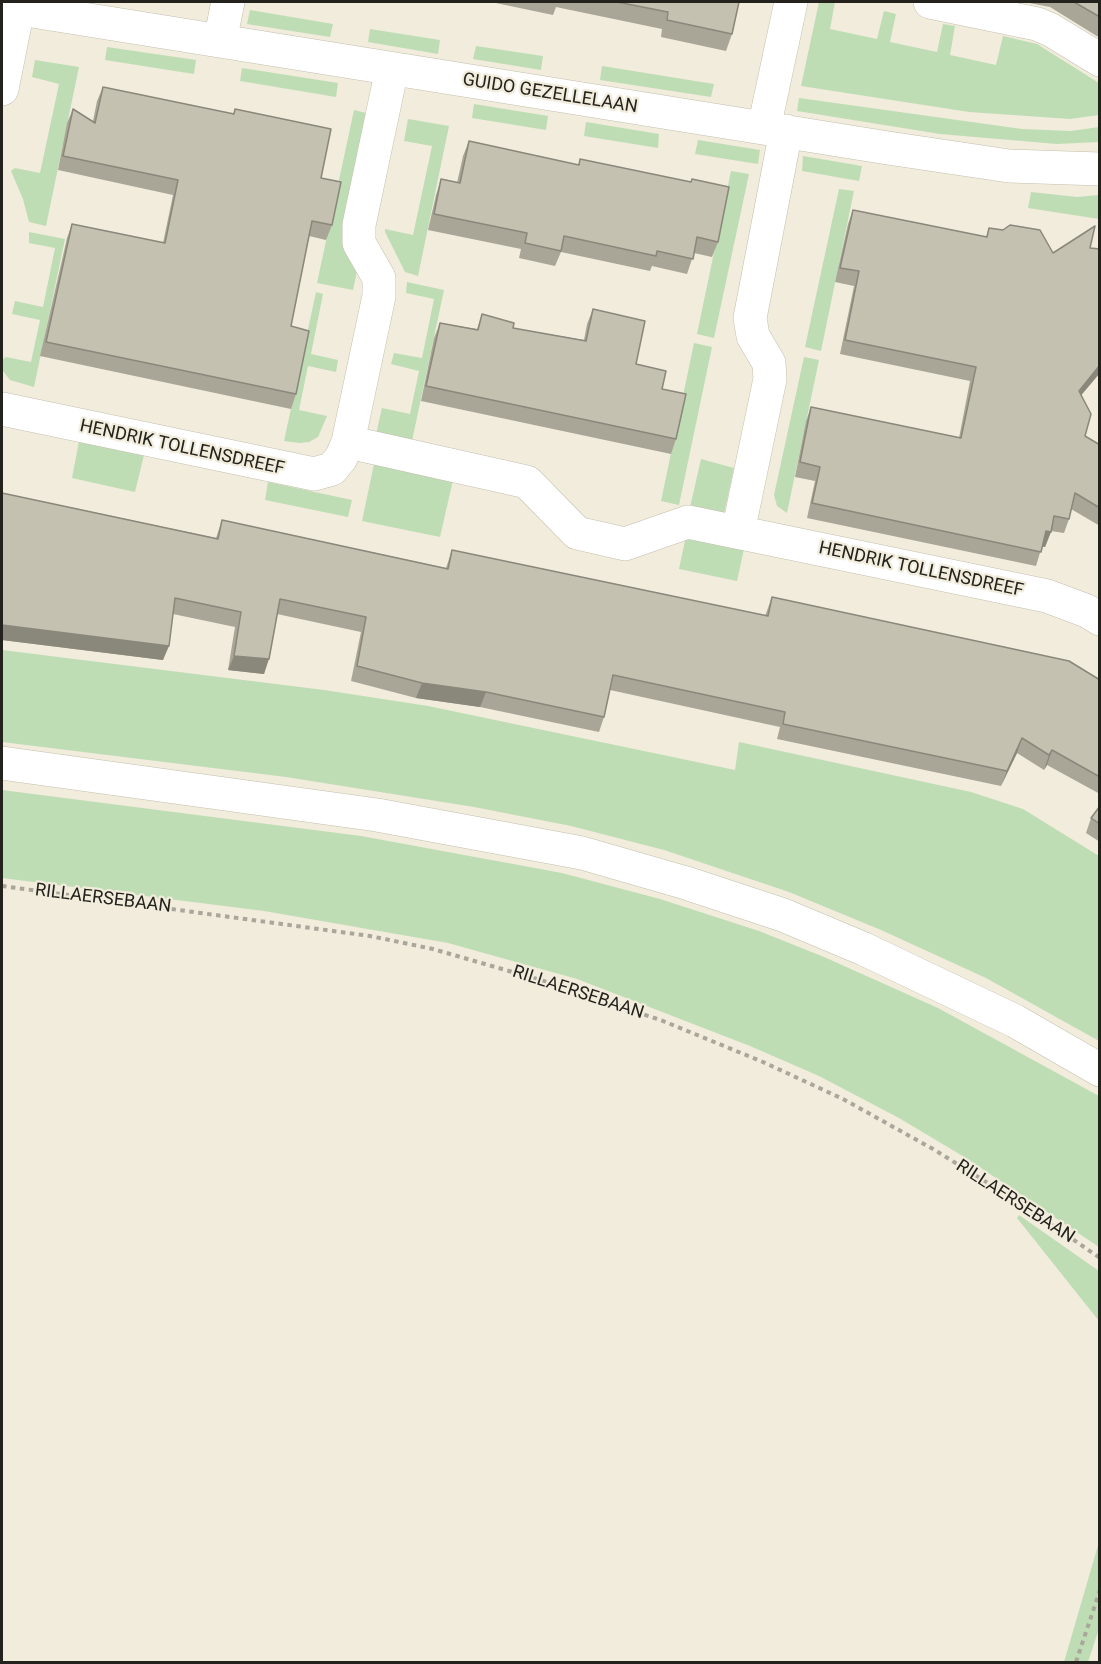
<!DOCTYPE html>
<style>
body{margin:0}
#map{position:relative;width:1101px;height:1664px;overflow:hidden;background:#f1ecdc;font-family:Roboto,sans-serif}
canvas{display:block}
.frame{position:absolute;inset:0;border:3px solid #24221c;pointer-events:none}
</style>
<div id="map">
<canvas width="1101" height="1664"></canvas>
<div class="frame"></div>
</div>
<script>
const context = document.querySelector('canvas').getContext('2d');
context.lineJoin = 'round';
function paint(path, color) {
  context.fillStyle = color;
  context.fill(path, 'evenodd');
}
function toPath(rows) {
  const path = new Path2D();
  for (const r of rows) {
    path.moveTo(r[0], r[1]);
    for (let i = 2; i < r.length; i += 2) path.lineTo(r[i], r[i + 1]);
  }
  return path;
}
function trace(path, color, width, dash) {
  context.strokeStyle = color;
  context.lineWidth = width;
  context.lineCap = dash ? 'butt' : 'round';
  context.setLineDash(dash || []);
  context.stroke(path);
}
function write(font, color, halo, rows, align = 'center') {
  context.font = font + ' Roboto,sans-serif';
  context.lineWidth = 4.5;
  context.setLineDash([]);
  context.textBaseline = 'middle';
  context.strokeStyle = halo;
  context.fillStyle = color;
  for (const [text, x, y, turn = 0] of rows) {
    context.save();
    context.translate(x, y);
    context.rotate((+turn || 0) * Math.PI / 180);
    context.textAlign = isNaN(turn) ? turn : align;
    if (halo) context.strokeText(text, 0, 0);
    context.fillText(text, 0, 0);
    context.restore();
  }
}
paint(toPath([
 [819,2,835,2,830,29,877,39,884,11,896,14,890,42,937,52,943,24,955,26,950,55,996,65,1003,36,1037,44,1099,83,1099,115,1070,119,969,112,801,86],
 [250,10,333,24,330,37,247,24],
 [370,29,440,40,438,54,368,42],
 [476,46,543,56,541,70,473,59],
 [107,47,196,60,194,74,105,60],
 [35,60,79,67,46,226,29,222,23,199,11,171,15,168,40,173,59,84,32,77],
 [602,66,714,84,711,97,600,80],
 [242,68,338,83,336,97,240,81],
 [799,98,1022,129,1071,131,1099,127,1099,142,1057,144,940,134,797,111],
 [474,104,548,116,546,130,472,118],
 [354,110,366,113,342,229,344,248,357,271,353,290,317,283],
 [408,119,449,126,418,276,405,272,385,232,385,229,413,235,432,146,404,141],
 [586,122,659,134,658,148,584,136],
 [698,140,760,150,758,164,695,154],
 [803,156,862,166,859,181,802,171],
 [731,171,749,174,714,338,697,334],
 [839,189,854,191,821,351,805,347],
 [1031,192,1077,197,1099,195,1099,219,1028,208],
 [29,232,65,239,34,387,10,380,3,371,2,360,6,357,31,362,40,320,12,314,15,301,43,307,55,248,29,243],
 [407,282,444,290,412,441,376,434,382,408,410,414,419,371,391,364,394,353,422,358,434,299,406,293],
 [316,292,323,294,311,354,338,360,336,372,308,366,299,410,327,416,318,437,309,442,299,443,284,441],
 [694,343,712,347,679,505,661,501],
 [804,357,819,360,787,513,777,506,774,495],
 [79,441,144,455,135,492,72,478],
 [701,459,734,468,724,514,690,507],
 [374,464,453,480,440,537,362,521],
 [268,482,352,500,348,517,265,500],
 [686,536,744,549,737,581,679,569],
 [2,650,324,690,428,706,735,770,739,742,971,792,1023,809,1099,856,1099,1041,986,978,881,930,789,892,664,850,571,826,474,807,286,777,2,742],
 [2,790,361,836,562,873,660,899,759,931,824,957,938,1008,1099,1096,1099,1247,966,1158,899,1118,819,1076,750,1046,577,979,448,943,264,911,2,878],
 [1019,1215,1099,1271,1099,1321,1017,1218],
 [1099,1542,1099,1629,1088,1662,1064,1662]
]), '#bfddb5');
const street = toPath([
 [930,2,1037,24,1051,30,1100,60],
 [2,6,888,148,1009,166,1100,169],
 [220,41,228,2],
 [2,89,18,9],
 [764,128,791,2],
 [2,409,314,474,332,469,341,458,348,442,527,482,577,533,625,544,688,522,1047,596,1087,611,1100,619],
 [348,442,379,296,379,278,359,243,359,225,392,69],
 [738,532,770,379,769,363,753,336,750,318,786,131]
]);
const secondary = toPath([
 [2,763,377,815,582,853,686,883,783,915,864,949,1015,1021,1100,1070]
]);
trace(street, '#c3bfae', 34);
trace(secondary, '#c3bfae', 34);
trace(toPath([
 [2,886,370,936,433,949,561,986,663,1021,763,1062,843,1099,933,1149,1020,1203,1100,1258],
 [1076,1662,1100,1590]
]), '#aaa69a', 4, [4.5, 4.5]);
trace(street, '#fff', 33);
trace(secondary, '#fff', 33);
paint(toPath([
 [491,2,739,2,732,34,726,51,661,37,662,29,556,7,553,15],
 [1024,2,1100,2,1100,38,1050,7],
 [103,87,233,114,235,109,321,178,332,225,326,240,309,236,291,326,296,394,291,409,40,356,67,238,72,224,163,243,173,195,58,170,67,123,73,109,93,121,97,101],
 [469,141,578,165,580,159,718,242,712,257,694,253,687,274,652,266,650,271,561,252,555,266,519,258,521,249,428,230,436,195,441,179,457,183,463,156],
 [853,210,986,237,989,228,1053,253,1090,248,1081,395,1085,436,1100,445,1100,526,1071,509,1069,519,1064,533,1051,531,1045,547,1042,546,1036,566,807,518,815,481,795,477,806,421,811,407,959,438,970,381,840,354,854,286,835,282,848,224],
 [593,309,636,364,662,389,676,439,671,454,421,401,434,338,440,323,477,329,482,314,513,328,584,340,587,324],
 [2,493,216,538,222,520,446,568,452,550,765,616,772,597,1100,680,1100,794,1047,765,1044,770,1017,753,1001,786,777,739,780,727,610,690,604,717,599,732,480,707,416,698,351,681,361,632,277,614,264,674,228,670,235,627,173,614,163,660,2,640],
 [1100,806,1100,842,1086,833,1091,818]
]), '#a9a697');
paint(toPath([
 [1100,365,1100,373,1073,405,1079,391],
 [1046,531,1051,532,1045,547,1040,546],
 [2,625,169,646,163,660,2,640],
 [234,656,269,659,264,674,228,670],
 [422,683,486,692,480,707,416,698],
 [1022,738,1017,753,1001,786,1007,771],
 [1052,750,1047,765,1044,770,1049,755]
]), '#8a877b');
const building = toPath([
 [617,2,739,2,732,34,667,20,668,12,617,2],
 [1074,2,1100,2,1100,17,1074,2],
 [103,87,234,114,235,109,331,129,321,178,341,182,332,225,312,221,291,326,309,331,296,394,46,342,72,224,165,243,178,180,63,156,73,109,95,123,103,87],
 [469,141,579,165,580,159,691,182,692,179,729,187,718,242,697,237,693,259,657,251,656,256,564,236,561,251,525,243,527,233,434,214,441,179,460,183,469,141],
 [853,210,987,237,989,228,1003,230,1010,225,1040,230,1053,253,1095,226,1090,248,1100,249,1100,365,1079,391,1091,414,1085,436,1100,445,1100,508,1075,493,1069,519,1054,516,1051,532,1046,531,1041,552,812,503,820,467,800,462,811,407,961,438,976,367,845,340,859,271,840,268,853,210],
 [593,309,645,321,636,364,666,371,662,389,686,394,676,439,426,386,440,323,478,330,482,314,514,323,513,328,586,341,593,309],
 [2,493,218,539,222,520,448,569,452,550,768,616,772,597,1069,661,1100,680,1100,777,1052,750,1049,755,1022,738,1007,771,783,724,785,712,613,675,604,717,486,692,422,683,357,666,366,617,280,599,269,659,234,656,241,612,175,598,169,646,2,625,2,493],
 [1100,806,1100,824,1091,818,1100,806]
]);
paint(building, '#c5c1b0');
trace(building, '#8a877b', 1.5);
write('18px', '#24221c', '#f1ecdc', [
 ["GUIDO GEZELLELAAN",550,94,9],
 ["HENDRIK TOLLENSDREEF",182,448,12],
 ["HENDRIK TOLLENSDREEF",921,570,12],
 ["RILLAERSEBAAN",103,899,7],
 ["RILLAERSEBAAN",578,993,18],
 ["RILLAERSEBAAN",1015,1202,33]
]);
</script>
